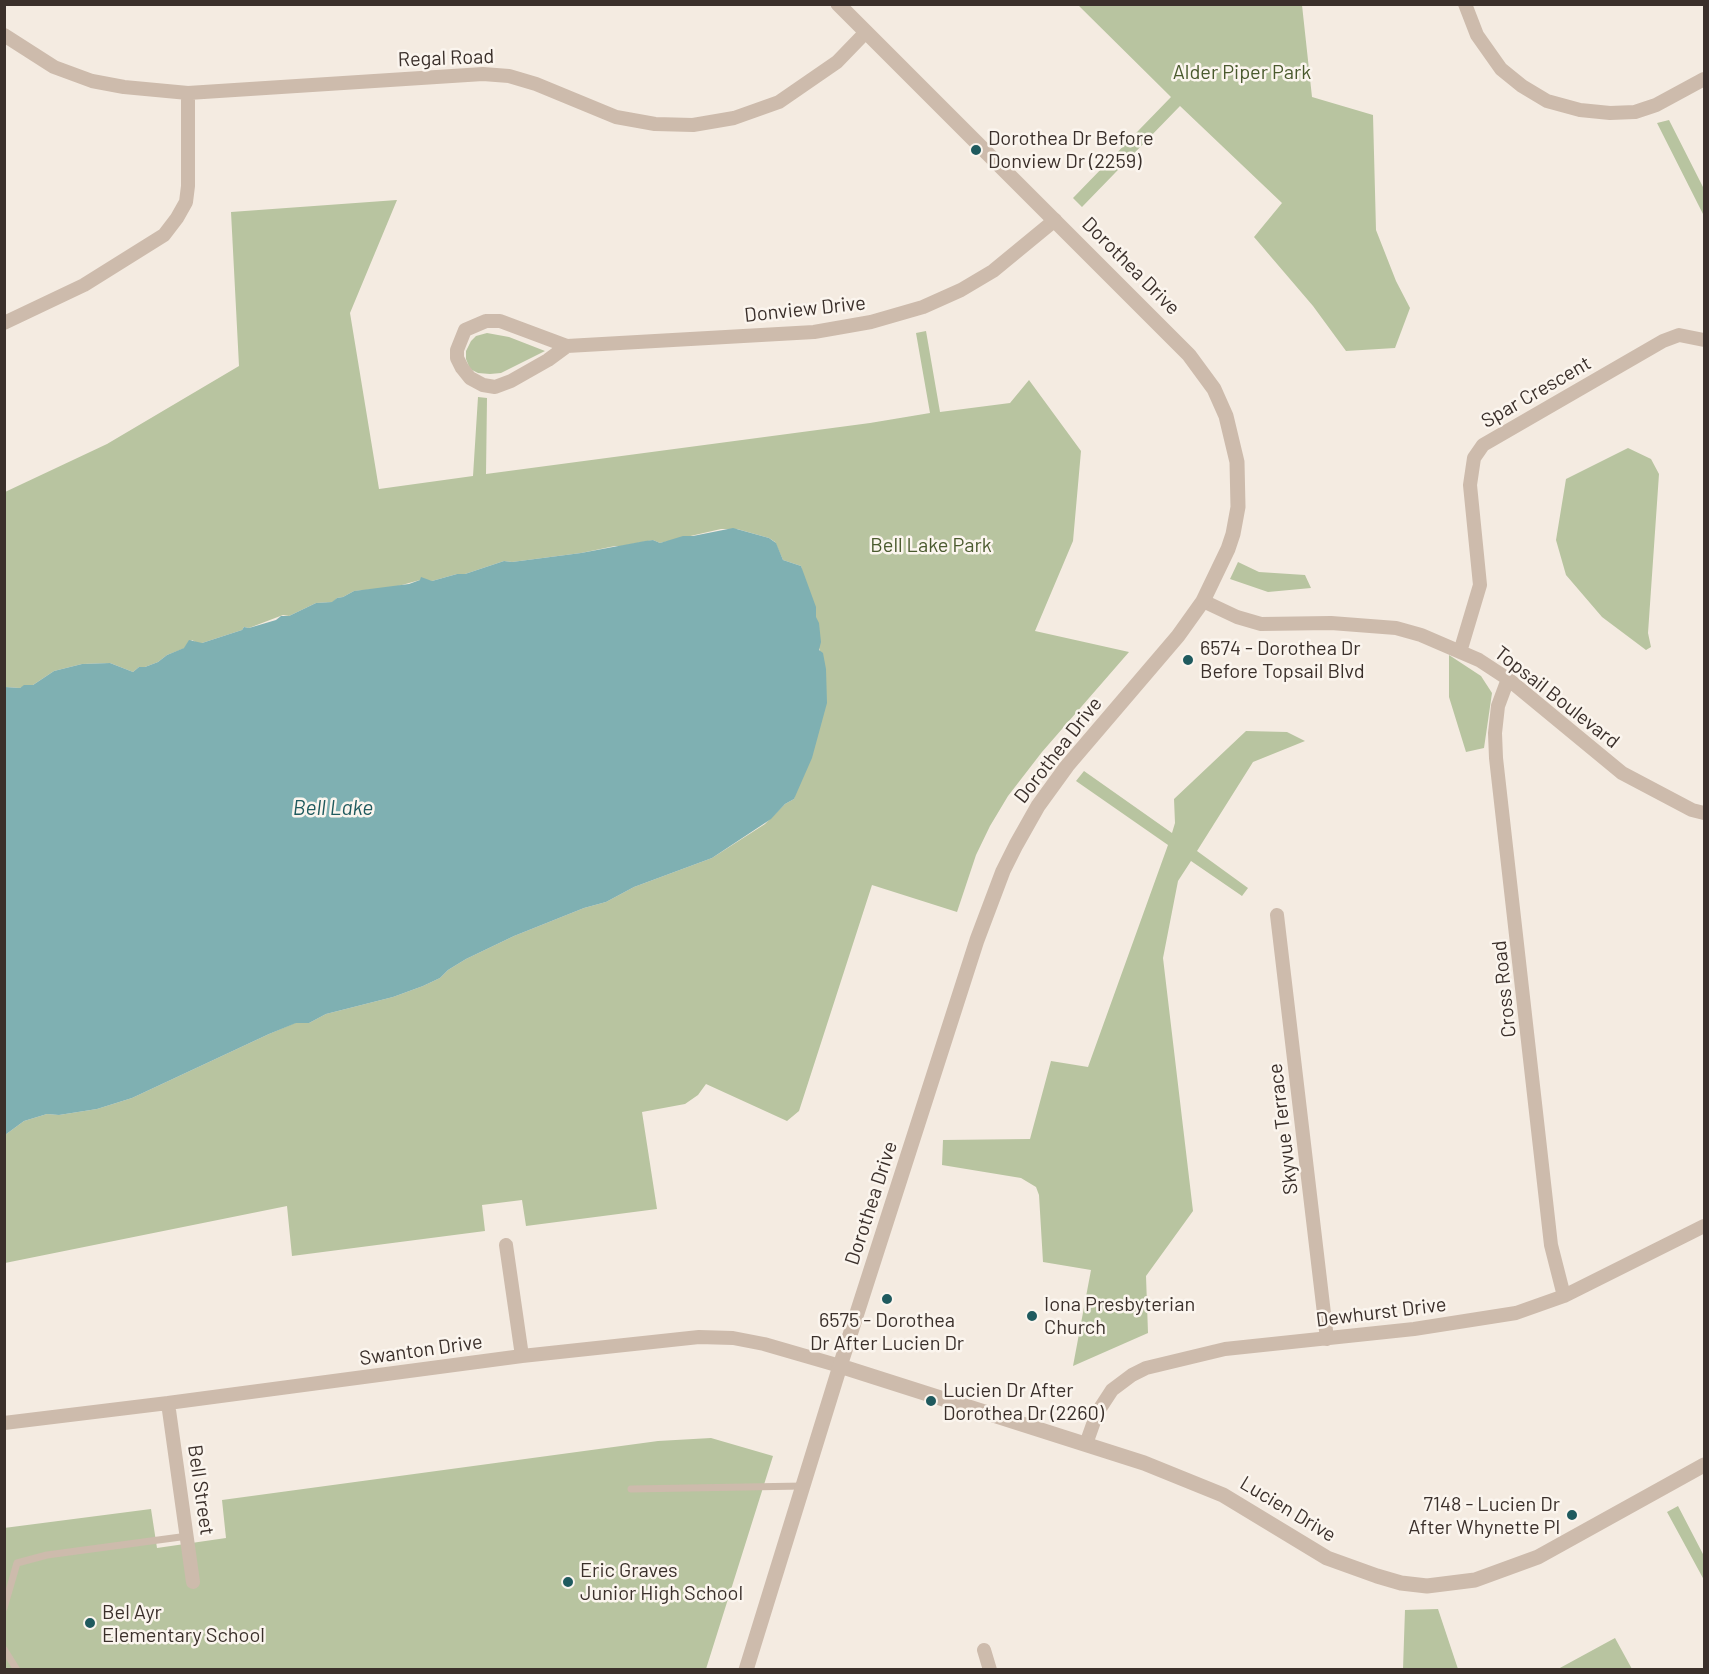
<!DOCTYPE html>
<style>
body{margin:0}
#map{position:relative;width:1709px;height:1674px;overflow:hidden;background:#f4ebe1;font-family:Barlow,sans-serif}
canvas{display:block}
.frame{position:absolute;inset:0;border:6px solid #3b302b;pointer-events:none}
</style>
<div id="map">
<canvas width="1709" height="1674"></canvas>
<div class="frame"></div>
</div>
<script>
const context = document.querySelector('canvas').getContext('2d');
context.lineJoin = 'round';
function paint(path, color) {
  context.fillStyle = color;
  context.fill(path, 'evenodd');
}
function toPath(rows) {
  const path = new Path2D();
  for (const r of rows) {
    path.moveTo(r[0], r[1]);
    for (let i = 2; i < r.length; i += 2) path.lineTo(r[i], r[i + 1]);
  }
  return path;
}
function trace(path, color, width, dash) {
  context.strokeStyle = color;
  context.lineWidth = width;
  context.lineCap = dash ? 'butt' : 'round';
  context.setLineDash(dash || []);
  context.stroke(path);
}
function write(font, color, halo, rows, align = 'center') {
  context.font = font + ' Barlow,sans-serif';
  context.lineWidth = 5;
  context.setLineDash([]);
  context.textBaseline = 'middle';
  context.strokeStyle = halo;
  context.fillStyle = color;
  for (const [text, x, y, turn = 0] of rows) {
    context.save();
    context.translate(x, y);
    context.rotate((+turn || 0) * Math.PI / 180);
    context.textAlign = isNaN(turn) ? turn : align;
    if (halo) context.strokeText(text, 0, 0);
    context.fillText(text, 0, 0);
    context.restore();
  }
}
paint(toPath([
 [1078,5,1302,5,1312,97,1373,115,1376,230,1396,281,1410,308,1395,348,1346,351,1313,306,1254,237,1282,203,1180,106,1082,207,1073,198,1171,97],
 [1669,120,1704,189,1704,216,1657,123],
 [397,200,350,313,379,489,473,476,478,397,487,398,486,474,870,423,930,413,916,333,926,331,940,412,1010,403,1029,380,1081,451,1073,541,1035,631,1129,652,1042,752,1008,796,990,826,976,855,957,912,872,885,799,1111,787,1121,706,1084,698,1095,685,1104,642,1112,657,1209,526,1226,522,1200,482,1205,485,1231,292,1256,287,1206,5,1263,5,1135,24,1121,47,1114,59,1115,97,1109,132,1098,269,1034,295,1023,309,1023,326,1014,393,997,423,986,440,978,448,970,466,959,514,936,584,908,606,902,634,887,712,858,765,824,785,804,794,799,820,652,801,566,783,560,775,542,769,538,737,529,721,529,660,543,653,540,622,546,615,546,581,553,512,562,504,561,465,574,457,574,432,581,420,580,391,588,354,591,343,597,337,598,333,602,316,603,289,616,283,615,249,628,244,627,242,630,202,643,197,643,192,640,185,648,167,655,158,662,145,667,139,667,133,672,110,663,82,664,54,671,33,685,27,685,20,688,5,687,5,492,107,444,239,366,231,212],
 [487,333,509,337,545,351,501,373,490,374,478,373,470,369,466,359,466,351,471,341,476,336],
 [1628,448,1651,459,1659,474,1648,633,1651,647,1646,650,1602,617,1566,575,1556,540,1566,479],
 [1238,562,1259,572,1305,575,1311,588,1268,592,1230,579],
 [1449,655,1481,676,1492,693,1484,748,1466,752,1449,697],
 [1246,731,1287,732,1305,741,1253,762,1197,851,1248,888,1242,896,1191,861,1178,881,1163,958,1193,1211,1146,1276,1148,1333,1073,1366,1091,1270,1043,1262,1039,1195,1036,1187,1021,1178,942,1165,943,1140,1030,1139,1051,1061,1088,1067,1168,845,1076,781,1084,771,1172,833,1175,823,1174,799],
 [711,1438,773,1456,706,1669,5,1669,4,1528,151,1509,157,1548,226,1538,222,1500,658,1441],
 [1678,1506,1704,1556,1704,1580,1667,1512],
 [1438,1609,1458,1669,1403,1669,1405,1610],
 [1615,1638,1632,1669,1558,1669]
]), '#b8c4a0');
paint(toPath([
 [733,528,769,538,776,543,783,560,801,566,816,607,816,617,819,623,821,642,819,650,823,653,826,669,827,703,812,758,794,799,785,804,771,819,712,858,634,887,606,902,584,908,514,936,466,959,448,970,440,978,423,986,393,997,326,1014,309,1023,296,1023,269,1034,132,1098,97,1109,59,1115,47,1114,24,1121,5,1135,5,687,20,688,24,685,33,685,54,671,82,664,110,663,133,672,139,667,145,667,158,662,167,655,184,648,189,640,202,643,242,630,244,627,249,628,276,620,281,616,289,616,316,603,332,602,337,598,343,597,354,591,409,584,420,580,421,577,432,581,457,574,465,574,504,561,512,562,581,553,645,541,653,540,660,543,683,536,693,536]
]), '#7fb0b2');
trace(toPath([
 [631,1489,803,1486],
 [4,1608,17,1563,47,1555,188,1536],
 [4,1649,17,1670]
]), '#cdbbac', 7);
trace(toPath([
 [1465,4,1477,35,1501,69,1522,86,1547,101,1580,110,1610,113,1635,112,1656,105,1704,79],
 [4,35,54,67,92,81,124,87,188,93,483,74,509,76,536,84,616,117,655,124,693,125,734,118,779,102,837,62,866,32],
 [486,321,500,321,567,346,548,360,511,381,495,387,483,385,470,378,462,368,457,358,457,350,465,330,486,321],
 [4,323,84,285,164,235,177,218,186,202,188,186,188,93],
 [567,346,814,332,871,322,923,307,961,290,993,271,1055,220],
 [1203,601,1237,617,1261,624,1331,623,1396,628,1421,635,1479,660,1508,679,1622,773,1692,810,1704,813],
 [1460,652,1480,585,1470,485,1474,458,1483,445,1663,341,1679,335,1704,340],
 [1508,679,1498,706,1495,733,1496,758,1551,1245,1564,1296],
 [1277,915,1327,1339],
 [506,1245,522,1356],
 [168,1403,193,1582],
 [4,1423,168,1403,522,1356,699,1337,733,1338,764,1344,840,1366],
 [1086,1444,1097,1413,1112,1390,1132,1375,1146,1368,1225,1349,1414,1329,1516,1313,1564,1296,1704,1226],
 [984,1650,990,1670]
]), '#cdbbac', 14);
trace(toPath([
 [840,1366,1144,1463,1223,1495,1327,1558,1377,1576,1401,1583,1427,1586,1475,1580,1538,1557,1704,1465],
 [746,1670,840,1366,977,940,1003,871,1016,845,1038,806,1067,766,1178,636,1203,601,1228,549,1233,534,1238,507,1237,462,1226,416,1214,389,1189,355,838,4]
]), '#cdbbac', 15);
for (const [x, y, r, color] of [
 [976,150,6,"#1f5a5e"],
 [1188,660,6,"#1f5a5e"],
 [887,1299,6,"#1f5a5e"],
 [1032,1316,6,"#1f5a5e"],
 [931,1401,6,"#1f5a5e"],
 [1572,1515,6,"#1f5a5e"],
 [568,1582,6,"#1f5a5e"],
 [90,1623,6,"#1f5a5e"]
]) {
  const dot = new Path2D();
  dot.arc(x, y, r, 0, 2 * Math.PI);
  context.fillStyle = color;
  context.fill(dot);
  trace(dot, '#fbf5ee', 2);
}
write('20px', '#3b302b', '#fbf5ee', [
 ["Regal Road",446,58,-2],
 ["Dorothea Drive",1131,266,45],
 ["Donview Drive",805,309,-6],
 ["Spar Crescent",1536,392,-30],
 ["Topsail Boulevard",1557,697,38],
 ["Dorothea Drive",1058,750,-52],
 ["Cross Road",1504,989,-96],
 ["Skyvue Terrace",1283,1129,-97],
 ["Dorothea Drive",871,1203,-72],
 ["Dewhurst Drive",1381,1312,-7],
 ["Swanton Drive",421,1350,-8],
 ["Bell Street",201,1490,82],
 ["Lucien Drive",1288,1509,31]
]);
write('20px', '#4a5a2e', '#fbf5ee', [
 ["Alder Piper Park",1242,72],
 ["Bell Lake Park",931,545]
]);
write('20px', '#3b302b', '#fbf5ee', [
 ["Dorothea Dr Before",988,138],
 ["Donview Dr (2259)",988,161],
 ["6574 - Dorothea Dr",1200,648],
 ["Before Topsail Blvd",1200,671],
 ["Iona Presbyterian",1044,1304],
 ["Church",1044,1327],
 ["6575 - Dorothea",887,1320,"center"],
 ["Dr After Lucien Dr",887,1343,"center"],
 ["Lucien Dr After",943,1390],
 ["Dorothea Dr (2260)",943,1413],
 ["7148 - Lucien Dr",1560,1504,"right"],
 ["After Whynette Pl",1560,1527,"right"],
 ["Eric Graves",580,1570],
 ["Junior High School",580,1593],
 ["Bel Ayr",102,1612],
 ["Elementary School",102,1635]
], 'left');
write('italic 21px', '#1f5a5e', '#fbf5ee', [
 ["Bell Lake",333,808]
]);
</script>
